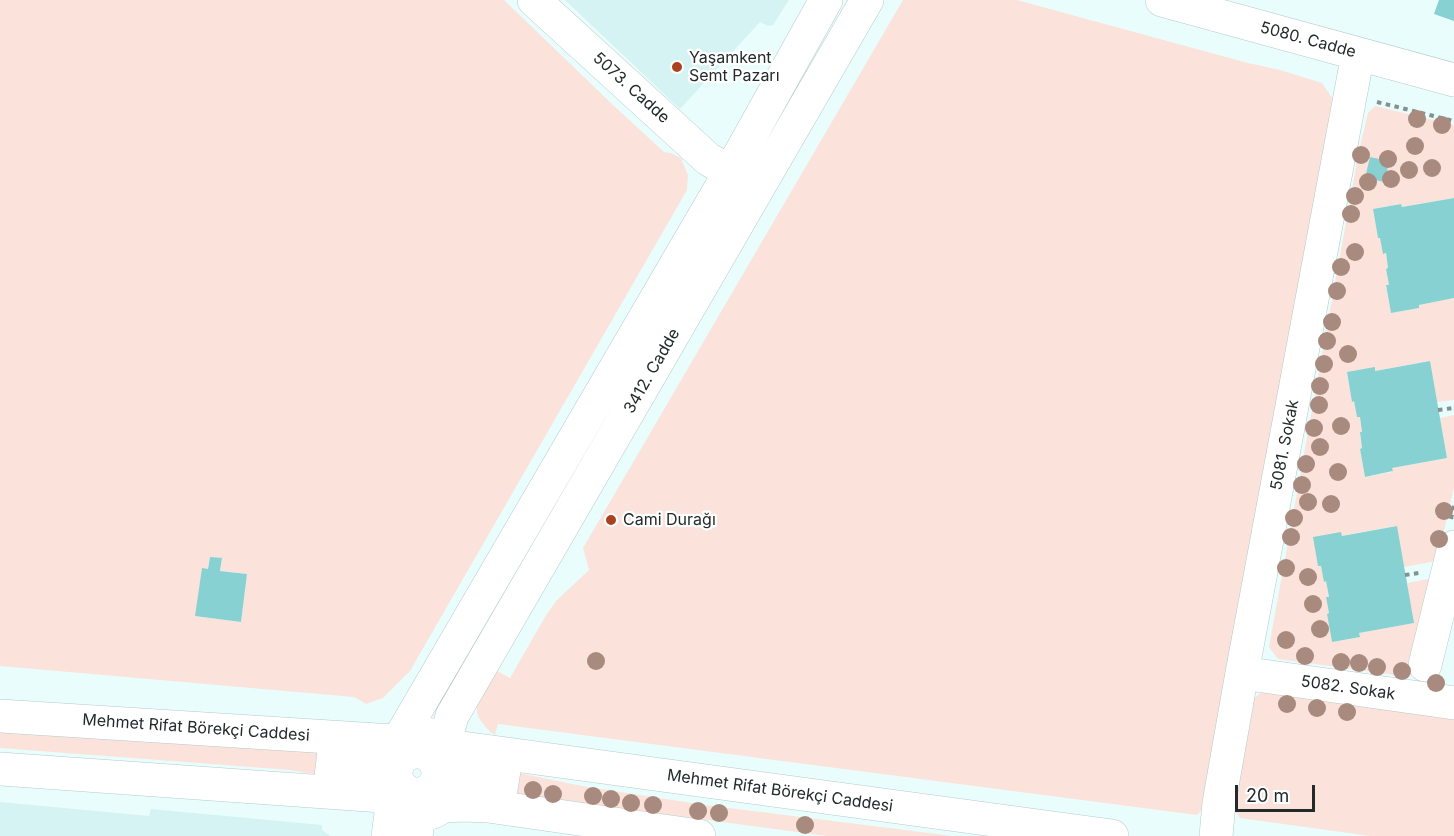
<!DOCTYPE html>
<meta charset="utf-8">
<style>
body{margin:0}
#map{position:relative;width:1454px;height:836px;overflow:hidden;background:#e9fdfd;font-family:Inter,sans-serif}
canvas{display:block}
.scale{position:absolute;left:1235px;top:785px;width:80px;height:27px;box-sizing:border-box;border:3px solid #222a2a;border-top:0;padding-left:8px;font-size:18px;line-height:21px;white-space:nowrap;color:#222a2a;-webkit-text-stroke:4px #fff;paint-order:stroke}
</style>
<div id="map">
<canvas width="1454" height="836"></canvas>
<div class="scale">20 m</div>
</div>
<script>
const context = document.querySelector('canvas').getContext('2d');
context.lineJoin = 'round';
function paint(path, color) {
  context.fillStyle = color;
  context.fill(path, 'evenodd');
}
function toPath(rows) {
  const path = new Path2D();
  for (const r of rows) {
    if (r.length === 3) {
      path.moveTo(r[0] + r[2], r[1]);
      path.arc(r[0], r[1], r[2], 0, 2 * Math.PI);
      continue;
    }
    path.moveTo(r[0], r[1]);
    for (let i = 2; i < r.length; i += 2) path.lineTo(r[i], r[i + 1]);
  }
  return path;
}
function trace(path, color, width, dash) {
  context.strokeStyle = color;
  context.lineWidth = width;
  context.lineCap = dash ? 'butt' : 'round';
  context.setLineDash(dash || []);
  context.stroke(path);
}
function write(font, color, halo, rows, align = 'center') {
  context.font = font + ' Inter,sans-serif';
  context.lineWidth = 4.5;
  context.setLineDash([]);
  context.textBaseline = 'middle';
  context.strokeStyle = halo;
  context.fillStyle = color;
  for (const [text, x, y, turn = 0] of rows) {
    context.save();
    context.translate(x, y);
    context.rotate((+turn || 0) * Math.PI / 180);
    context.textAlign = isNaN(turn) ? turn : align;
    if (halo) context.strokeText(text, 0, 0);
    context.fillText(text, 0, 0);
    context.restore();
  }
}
paint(toPath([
 [565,0,789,0,773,25,768,26,760,22,680,109],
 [0,802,149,816,151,809,322,825,322,830,330,836,0,836]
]), '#d5f3f3');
paint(toPath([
 [0,0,504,0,613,105,664,152,671,153,681,158,688,175,687,190,414,664,411,670,383,698,366,704,354,697,0,666],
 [210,557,222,559,220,571,247,574,241,622,196,616,202,569,208,569],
 [903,0,1017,0,1248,63,1280,70,1322,83,1332,98,1330,121,1203,809,1197,815,498,724,495,735,490,732,480,720,477,713,477,697,490,667,510,678,545,617,556,601,589,570,583,548],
 [1375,106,1454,125,1454,198,1402,207,1401,204,1373,209,1378,238,1380,238,1384,254,1386,253,1388,268,1386,269,1389,285,1386,286,1391,313,1419,308,1419,305,1454,298,1454,400,1437,402,1429,361,1375,371,1375,368,1347,372,1352,401,1354,401,1357,416,1360,417,1362,432,1360,433,1362,448,1360,449,1365,477,1392,472,1392,468,1447,458,1440,418,1454,415,1454,487,1437,561,1404,567,1396,526,1342,536,1341,532,1318,566,1321,566,1324,581,1326,581,1329,597,1326,597,1329,613,1327,614,1332,642,1359,637,1359,633,1413,623,1407,583,1434,578,1410,677,1278,659,1269,647,1359,151,1368,113],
 [1267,689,1454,714,1454,836,1370,836,1240,818,1234,810,1255,697],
 [0,729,198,745,334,752,331,777,290,770,0,748],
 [504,770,582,786,705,805,953,836,827,836,580,803,500,796]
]), '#fbe3db');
paint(toPath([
 [1439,0,1454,0,1454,21,1434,14],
 [1370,157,1389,161,1385,182,1365,178],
 [1454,198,1454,298,1419,305,1419,308,1391,313,1386,285,1389,285,1386,269,1388,268,1386,253,1383,254,1380,238,1378,238,1373,209,1401,204,1402,207],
 [1430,361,1447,458,1392,468,1393,471,1365,477,1360,449,1362,448,1360,432,1362,432,1360,417,1357,417,1354,401,1352,402,1347,372,1375,367,1375,371],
 [1397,526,1414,623,1359,633,1360,637,1332,642,1327,614,1329,613,1326,597,1329,597,1326,581,1324,582,1321,566,1318,566,1313,537,1341,532,1342,536],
 [210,557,222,558,220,571,247,574,241,622,195,616,202,568,208,569]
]), '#87d1d2');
const minor = toPath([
 [534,0,708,159,730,172,750,182],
 [1162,0,1454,80],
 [1425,665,1454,547],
 [1242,673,1454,703],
 [401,736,730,172,826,0],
 [448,746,448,731,452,716,867,0],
 [334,752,363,754,358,782,331,777,334,752],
 [417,773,21],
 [481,765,504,770,500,796,476,794,481,765],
 [388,836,392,806],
 [404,836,405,827,417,829,416,836],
 [1216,836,1219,803,1242,673,1358,54]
]);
const major = toPath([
 [0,716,393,741],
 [417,774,41],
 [448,746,1112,836],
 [0,769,382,796],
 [444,806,463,805,488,806,699,836]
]);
trace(minor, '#b6caca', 34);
trace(major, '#b6caca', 34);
trace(toPath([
 [1377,102,1454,121],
 [1438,410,1454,408],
 [1451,519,1454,505],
 [1405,575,1419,573]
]), '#839191', 4, [4.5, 4.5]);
trace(minor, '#fff', 33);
trace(major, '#fff', 33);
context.fillStyle = '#a88b7e';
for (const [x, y] of [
 [1417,119],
 [1442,125],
 [1415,146],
 [1361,155],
 [1388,159],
 [1432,168],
 [1409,170],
 [1391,179],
 [1368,182],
 [1355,196],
 [1351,214],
 [1355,252],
 [1341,267],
 [1337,291],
 [1332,322],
 [1327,341],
 [1348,354],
 [1324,364],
 [1320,386],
 [1319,405],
 [1341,426],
 [1314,428],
 [1320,447],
 [1306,464],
 [1338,472],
 [1302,485],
 [1308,502],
 [1331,504],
 [1444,511],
 [1294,518],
 [1291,537],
 [1439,539],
 [1286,568],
 [1308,577],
 [1313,604],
 [1320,629],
 [1286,640],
 [1305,656],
 [596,661],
 [1341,662],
 [1359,663],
 [1377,667],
 [1402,671],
 [1436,683],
 [1287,704],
 [1317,708],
 [1347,712],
 [533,790],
 [553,794],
 [593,796],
 [611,799],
 [631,803],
 [653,805],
 [698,811],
 [719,813],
 [805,825]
]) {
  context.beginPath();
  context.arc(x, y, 9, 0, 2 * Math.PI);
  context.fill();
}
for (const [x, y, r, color] of [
 [677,67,6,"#aa421f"],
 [611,520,6,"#aa421f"]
]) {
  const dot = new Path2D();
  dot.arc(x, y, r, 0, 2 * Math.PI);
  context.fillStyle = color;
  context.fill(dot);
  trace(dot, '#fff', 2);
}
write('16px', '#222a2a', '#fff', [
 ["5080. Cadde",1308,40,15],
 ["5073. Cadde",631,88,42],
 ["3412. Cadde",652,371,-60],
 ["5081. Sokak",1285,445,-79],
 ["5082. Sokak",1348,688,8],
 ["Mehmet Rifat Börekçi Caddesi",196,728,4],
 ["Mehmet Rifat Börekçi Caddesi",780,791,8]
]);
write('16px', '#222a2a', '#fff', [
 ["Yaşamkent",689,58],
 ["Semt Pazarı",689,76],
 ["Cami Durağı",623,520]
], 'left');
</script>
